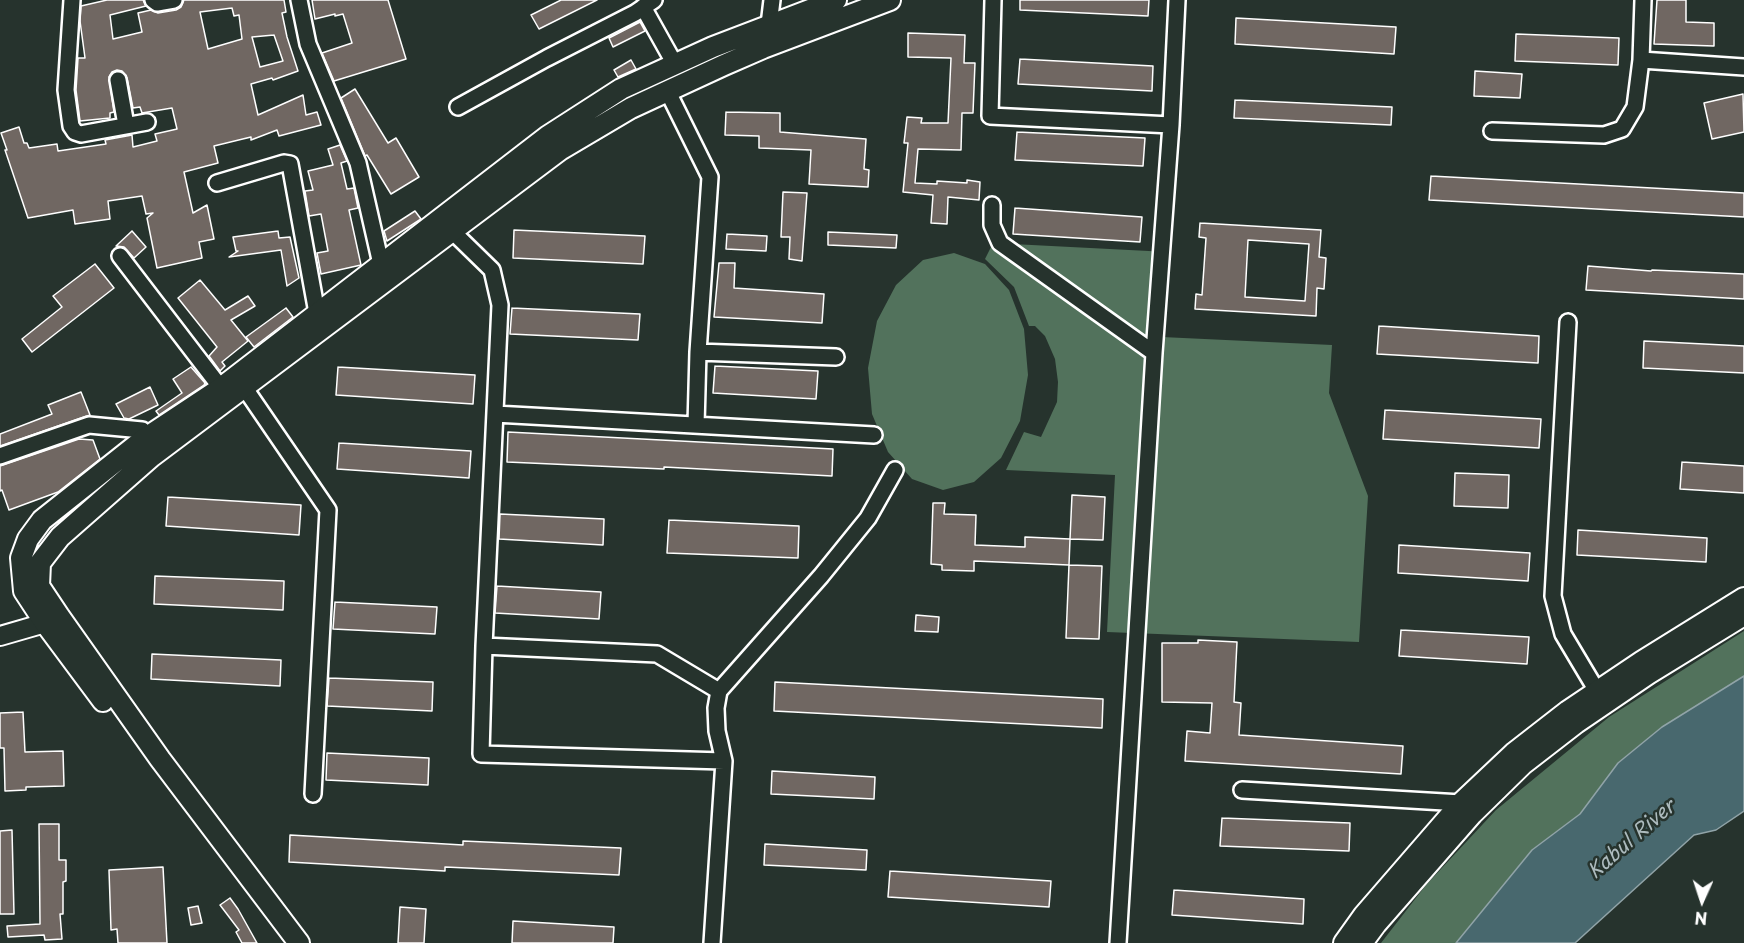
<!DOCTYPE html>
<style>
body{margin:0}
#map{position:relative;width:1744px;height:943px;overflow:hidden;background:#26332d;font-family:"Playpen Sans",sans-serif}
canvas{display:block}
.north{position:absolute;left:1672px;top:871px;width:60px;height:60px;-webkit-text-stroke:4px #26332d;paint-order:stroke;rotate:183deg;font-size:16px;font-weight:700;line-height:24px;text-align:center;color:#fff}
.north::after{content:'';display:block;margin:auto;width:21px;height:27px;background:#fff;clip-path:polygon(50% 0,100% 100%,50% 72%,0 100%)}
</style>
<div id="map">
<canvas width="1744" height="943"></canvas>
<div class="north">N</div>
</div>
<script>
const context = document.querySelector('canvas').getContext('2d');
context.lineJoin = 'round';
function paint(path, color) {
  context.fillStyle = color;
  context.fill(path, 'evenodd');
}
function toPath(rows) {
  const path = new Path2D();
  for (const r of rows) {
    path.moveTo(r[0], r[1]);
    for (let i = 2; i < r.length; i += 2) path.lineTo(r[i], r[i + 1]);
  }
  return path;
}
function trace(path, color, width, dash) {
  context.strokeStyle = color;
  context.lineWidth = width;
  context.lineCap = dash ? 'butt' : 'round';
  context.setLineDash(dash || []);
  context.stroke(path);
}
function write(font, color, halo, rows, align = 'center') {
  context.font = font + ' "Playpen Sans",sans-serif';
  context.lineWidth = 5;
  context.setLineDash([]);
  context.textBaseline = 'middle';
  context.strokeStyle = halo;
  context.fillStyle = color;
  for (const [text, x, y, turn = 0] of rows) {
    context.save();
    context.translate(x, y);
    context.rotate((+turn || 0) * Math.PI / 180);
    context.textAlign = isNaN(turn) ? turn : align;
    if (halo) context.strokeText(text, 0, 0);
    context.fillText(text, 0, 0);
    context.restore();
  }
}
paint(toPath([
 [993,243,1168,252,1162,337,1332,345,1329,393,1368,496,1359,642,1107,632,1115,475,1006,470,1024,432,1041,437,1057,402,1058,382,1055,359,1045,336,1035,326,1029,326,1014,287,985,259],
 [954,253,985,264,1009,290,1024,329,1028,375,1020,421,1001,458,974,482,943,490,912,479,888,452,872,414,868,368,877,321,896,285,923,260],
 [1744,631,1744,676,1662,727,1618,763,1580,814,1532,850,1456,943,1381,943,1426,885,1496,810,1609,717]
]), '#52725c');
const water = toPath([
 [1744,676,1744,811,1716,830,1694,835,1575,943,1456,943,1532,850,1580,814,1618,763,1662,727,1744,676]
]);
paint(water, '#48686e');
trace(water, '#91a4a8', 1.5);
const building = toPath([
 [107,0,143,0,146,6,110,15,113,39,142,32,138,13,151,10,158,13,176,10,181,7,184,0,284,0,286,12,282,13,287,37,298,71,273,80,272,78,251,84,258,115,303,95,306,115,317,112,321,125,279,136,277,130,251,140,251,137,214,146,218,163,184,172,193,213,207,205,214,239,199,242,202,258,157,268,147,218,153,213,146,214,142,196,108,201,110,219,75,224,73,210,28,218,5,150,7,150,1,133,19,127,24,143,27,143,29,148,57,144,58,151,106,144,105,140,132,135,133,147,157,141,155,134,177,129,172,108,142,113,140,107,133,108,127,78,122,71,117,70,112,72,109,77,114,112,110,113,110,118,80,121,76,90,78,58,85,58,80,21,81,6,107,0],
 [232,8,234,16,239,15,242,39,208,49,200,12,232,8],
 [274,35,283,61,260,67,252,37,274,35],
 [312,0,388,0,406,59,334,81,322,53,352,43,343,14,335,16,335,14,315,19,312,0],
 [561,0,597,0,539,29,531,15,561,0],
 [1020,0,1149,0,1148,16,1020,10,1020,0],
 [1657,0,1686,0,1686,22,1714,23,1714,46,1654,44,1657,0],
 [1236,18,1396,27,1394,54,1235,44,1236,18],
 [640,22,645,31,613,47,609,38,640,22],
 [908,33,965,35,964,63,975,63,973,113,962,113,961,150,918,149,915,183,937,184,937,181,967,183,967,180,980,182,979,200,948,197,947,224,931,223,933,195,903,192,908,143,904,143,907,117,922,118,921,123,948,123,951,58,908,57,908,33],
 [1516,34,1619,38,1618,65,1515,61,1516,34],
 [1020,59,1153,66,1152,91,1018,84,1020,59],
 [631,60,636,69,618,77,614,70,631,60],
 [1475,71,1522,74,1520,98,1474,96,1475,71],
 [355,89,388,143,396,138,419,177,391,194,367,155,365,156,341,98,355,89],
 [1743,94,1744,132,1712,139,1704,103,1743,94],
 [1235,100,1392,107,1391,125,1234,118,1235,100],
 [726,112,780,113,780,132,866,139,864,169,869,170,868,187,809,184,811,150,759,148,759,136,725,135,726,112],
 [1017,132,1145,138,1143,166,1015,160,1017,132],
 [340,145,347,161,341,163,347,189,354,188,358,208,349,210,361,265,321,274,317,253,328,251,321,214,309,216,305,191,313,190,308,171,333,165,328,149,340,145],
 [1431,176,1744,193,1744,217,1429,200,1431,176],
 [783,192,807,193,802,261,789,259,790,237,781,237,783,192],
 [1015,208,1142,217,1140,242,1013,234,1015,208],
 [415,211,421,219,387,241,384,231,415,211],
 [1200,223,1321,230,1319,257,1326,258,1324,289,1317,288,1316,316,1195,309,1196,294,1202,295,1206,238,1199,237,1200,223],
 [1248,240,1309,244,1305,301,1245,297,1248,240],
 [514,230,645,236,643,264,513,258,514,230],
 [132,231,146,247,134,258,124,247,116,246,132,231],
 [278,231,279,238,290,237,299,278,287,286,281,250,229,257,238,251,236,251,233,237,278,231],
 [828,232,897,235,896,248,828,245,828,232],
 [727,234,767,236,766,251,726,249,727,234],
 [719,263,735,263,734,288,824,294,822,323,714,317,719,263],
 [95,264,114,288,32,352,22,339,62,307,53,296,95,264],
 [1588,266,1651,271,1652,270,1744,274,1744,299,1586,290,1588,266],
 [200,280,225,310,248,296,255,306,231,320,248,341,222,362,225,366,220,371,209,356,217,347,178,298,200,280],
 [286,308,293,317,254,347,246,337,286,308],
 [512,308,640,314,638,340,510,334,512,308],
 [1379,326,1539,336,1538,363,1377,354,1379,326],
 [1644,341,1744,346,1744,373,1643,368,1644,341],
 [715,366,818,371,816,399,713,393,715,366],
 [191,367,205,383,204,385,159,415,156,411,182,393,173,379,191,367],
 [338,367,475,375,473,404,336,395,338,367],
 [150,387,158,405,129,419,124,418,116,404,150,387],
 [81,392,90,415,0,446,0,434,52,414,48,405,81,392],
 [1385,410,1541,419,1539,448,1383,439,1385,410],
 [508,432,833,449,832,476,664,467,664,469,507,462,508,432],
 [79,439,93,440,100,459,58,492,9,510,2,490,0,491,0,466,79,439],
 [339,443,471,451,469,478,337,469,339,443],
 [1682,462,1744,466,1744,493,1680,489,1682,462],
 [1455,473,1509,475,1508,508,1454,506,1455,473],
 [1072,495,1105,497,1103,540,1070,539,1069,565,974,561,974,571,942,570,942,565,931,564,933,503,945,503,944,514,976,515,975,545,1025,547,1025,537,1070,539,1072,495],
 [168,497,301,505,299,535,166,526,168,497],
 [500,514,604,519,603,545,499,539,500,514],
 [669,520,799,526,798,558,667,553,669,520],
 [1578,530,1707,538,1706,562,1577,555,1578,530],
 [1399,545,1530,553,1528,581,1398,573,1399,545],
 [1069,565,1102,566,1099,639,1066,638,1069,565],
 [155,576,284,581,283,610,154,604,155,576],
 [497,586,601,592,599,619,495,613,497,586],
 [335,602,437,607,435,634,333,629,335,602],
 [916,615,939,617,938,632,915,631,916,615],
 [1401,630,1529,637,1527,664,1399,656,1401,630],
 [1198,640,1237,642,1234,702,1241,703,1239,735,1403,746,1401,774,1185,761,1187,731,1210,733,1212,703,1162,702,1162,643,1198,643,1198,640],
 [152,654,281,660,280,686,151,679,152,654],
 [329,678,433,682,432,711,327,706,329,678],
 [775,682,1103,699,1102,728,774,711,775,682],
 [23,712,25,752,63,751,64,786,26,787,26,790,5,791,4,748,0,748,0,713,23,712],
 [327,753,429,758,428,785,326,780,327,753],
 [772,771,875,777,874,799,771,794,772,771],
 [1222,818,1350,823,1349,851,1220,846,1222,818],
 [39,824,59,824,59,860,66,860,66,881,63,882,63,914,60,914,62,939,45,940,44,935,8,937,7,926,40,924,39,824],
 [12,830,14,914,0,914,0,831,12,830],
 [290,835,463,845,463,841,621,848,619,875,445,867,445,871,289,862,290,835],
 [765,844,867,850,866,870,764,865,765,844],
 [163,867,167,943,118,943,117,929,111,930,109,870,163,867],
 [890,871,1051,881,1049,907,888,897,890,871],
 [1174,890,1304,899,1303,924,1172,915,1174,890],
 [230,898,238,909,257,943,242,943,236,932,239,930,220,905,230,898],
 [198,906,202,923,191,925,188,908,198,906],
 [400,907,426,909,424,943,398,943,400,907],
 [513,921,614,927,613,943,512,943,513,921]
]);
paint(building, '#706762');
trace(building, '#fff', 1.5);
const minor = toPath([
 [72,0,66,90,71,126,75,132,81,134,147,122],
 [153,0,157,3,174,0],
 [299,0,308,44,358,163,381,264,386,271],
 [993,0,990,116,1171,125],
 [643,7,672,59,668,68],
 [769,25,772,0],
 [1641,60,1744,67],
 [118,80,126,125],
 [668,92,710,177,698,352,696,425],
 [458,107,547,58,635,13,654,0],
 [1492,131,1604,135,1622,129,1635,107,1641,60,1643,0],
 [217,183,284,163,290,164,317,313],
 [992,205,992,225,1000,243,1154,353],
 [452,231,492,270,500,305,484,646,481,754,724,761],
 [120,256,221,388],
 [1568,322,1553,596,1563,634,1603,701],
 [698,352,836,357],
 [244,387,328,510,313,794],
 [495,414,874,435],
 [0,456,89,425,142,430,144,439],
 [484,646,657,654,719,691],
 [1242,790,1461,803],
 [712,943,724,761,717,731,716,708,719,691,821,576,868,518,895,470],
 [1118,943,1154,353,1171,125,1177,0]
]);
const tertiary = toPath([
 [0,636,45,623,58,617]
]);
const secondary = toPath([
 [103,701,45,623,24,591,21,558,28,539,42,520,144,439,221,388,548,136,621,89,713,47,836,0],
 [299,943,160,759,59,616,39,586,40,563,60,537,151,457,560,150,631,108,724,65,763,48,890,0],
 [1344,943,1364,915,1461,803,1514,753,1568,711,1641,662,1744,598],
 [1362,943,1376,924,1472,814,1523,764,1576,723,1648,674,1744,615]
]);
trace(minor, '#fff', 20);
trace(tertiary, '#fff', 22);
trace(secondary, '#fff', 24);
trace(minor, '#26332d', 15);
trace(tertiary, '#26332d', 18);
trace(secondary, '#26332d', 20);
write('italic 20px', '#adbbbe', '#26332d', [
 ["Kabul River",1632,840,-41]
]);
</script>
